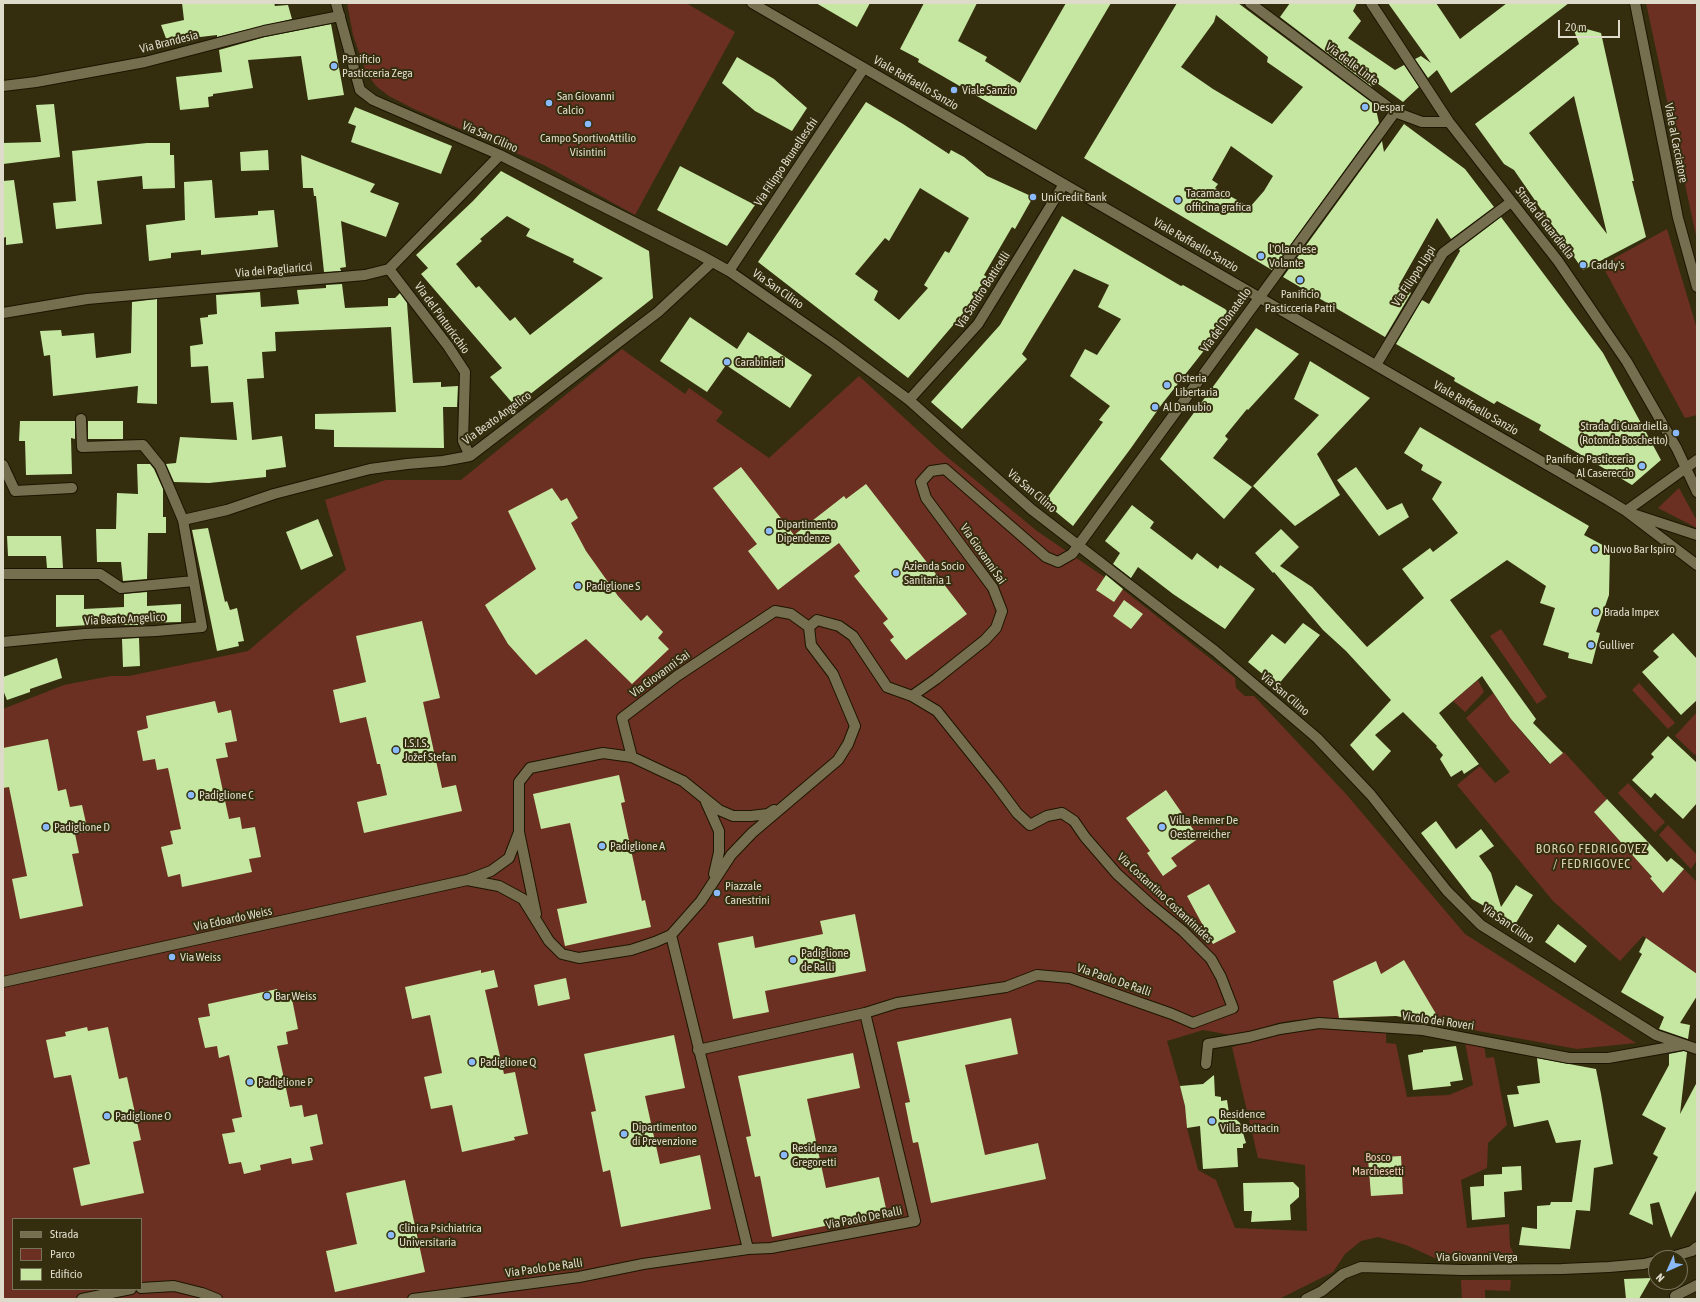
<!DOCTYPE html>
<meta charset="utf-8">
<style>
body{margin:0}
#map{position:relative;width:1700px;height:1302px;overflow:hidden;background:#342e0f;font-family:"Asap Condensed",sans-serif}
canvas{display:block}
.frame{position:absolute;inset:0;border:4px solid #dfdbca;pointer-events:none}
.legend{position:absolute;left:12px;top:1218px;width:130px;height:72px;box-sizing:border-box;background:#342e0f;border:1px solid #78735a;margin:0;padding:5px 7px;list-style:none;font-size:12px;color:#dfdbca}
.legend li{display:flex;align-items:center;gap:8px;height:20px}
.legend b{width:20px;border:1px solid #78735a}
.north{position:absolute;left:1648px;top:1250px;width:40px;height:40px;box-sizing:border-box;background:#342e0f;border:1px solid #78735a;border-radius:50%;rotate:225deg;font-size:11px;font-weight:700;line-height:16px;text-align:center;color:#dfdbca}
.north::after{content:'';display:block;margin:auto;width:14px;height:18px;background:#8abafc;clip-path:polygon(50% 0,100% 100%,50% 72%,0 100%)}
.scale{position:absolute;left:1558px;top:20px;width:62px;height:18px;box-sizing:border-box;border:2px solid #dfdbca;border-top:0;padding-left:5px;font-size:12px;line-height:14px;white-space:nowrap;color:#dfdbca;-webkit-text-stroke:3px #342e0f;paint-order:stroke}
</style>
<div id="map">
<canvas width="1700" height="1302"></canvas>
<div class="frame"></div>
<ul class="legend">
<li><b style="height:5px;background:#766f4f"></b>Strada</li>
<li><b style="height:11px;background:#6c3022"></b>Parco</li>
<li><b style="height:11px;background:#c5e7a2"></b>Edificio</li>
</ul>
<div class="north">N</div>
<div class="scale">20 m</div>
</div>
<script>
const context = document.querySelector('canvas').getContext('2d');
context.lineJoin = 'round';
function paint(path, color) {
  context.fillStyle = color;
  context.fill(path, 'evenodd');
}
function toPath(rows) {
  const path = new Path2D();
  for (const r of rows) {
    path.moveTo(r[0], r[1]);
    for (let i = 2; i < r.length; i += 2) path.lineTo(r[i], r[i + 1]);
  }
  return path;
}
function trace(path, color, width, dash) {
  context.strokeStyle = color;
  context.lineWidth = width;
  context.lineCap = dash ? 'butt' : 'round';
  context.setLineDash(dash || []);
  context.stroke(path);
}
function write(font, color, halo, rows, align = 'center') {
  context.font = font + ' "Asap Condensed",sans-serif';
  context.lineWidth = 4;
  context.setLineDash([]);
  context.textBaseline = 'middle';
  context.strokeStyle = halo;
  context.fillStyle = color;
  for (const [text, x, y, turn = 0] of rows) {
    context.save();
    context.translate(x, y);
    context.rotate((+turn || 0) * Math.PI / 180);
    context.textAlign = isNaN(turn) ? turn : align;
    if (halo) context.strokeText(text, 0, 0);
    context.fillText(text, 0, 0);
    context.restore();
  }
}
paint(toPath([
 [347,3,686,3,735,32,635,215,544,165,414,109,389,96,376,86,366,72,353,35],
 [1646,3,1695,3,1697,10,1697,240],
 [1667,229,1697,329,1697,415,1685,418,1602,265],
 [622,349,685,394,689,388,723,412,716,421,769,458,859,376,940,451,1037,531,1126,592,1235,678,1236,688,1245,696,1254,696,1346,794,1465,934,1636,1043,1577,1049,1396,1016,1295,1020,1277,1023,1257,1031,1231,1035,1203,1030,1167,1041,1180,1086,1185,1106,1187,1128,1198,1170,1216,1180,1235,1228,1307,1231,1305,1165,1258,1158,1232,1047,1279,1035,1320,1028,1386,1030,1386,1043,1396,1044,1407,1097,1449,1095,1473,1085,1465,1042,1484,1046,1486,1058,1494,1057,1507,1125,1488,1143,1487,1168,1461,1180,1467,1228,1509,1224,1510,1246,1516,1258,1441,1261,1406,1245,1378,1237,1361,1241,1345,1254,1333,1272,1279,1299,3,1299,3,709,64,685,111,676,129,676,248,651,302,605,346,570,325,500,386,480,461,480],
 [13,1219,141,1219,141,1289,13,1289],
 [1679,488,1697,521,1697,528,1658,508],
 [1501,629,1547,697,1537,704,1490,636],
 [1478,680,1484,692,1465,712,1453,701],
 [1639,683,1675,723,1668,729,1632,690],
 [1493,693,1514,723,1549,764,1564,752,1607,799,1594,812,1643,866,1662,892,1684,869,1697,882,1697,974,1643,936,1620,961,1553,901,1457,785,1480,766,1495,783,1510,772,1466,718],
 [1697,712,1697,753,1695,755,1675,736],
 [1628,783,1665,822,1655,832,1618,793],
 [1668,825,1697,855,1697,860,1691,869,1659,835],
 [1461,1280,1511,1280,1510,1291,1485,1290,1485,1299,1462,1299]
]), '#6c3022');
paint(toPath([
 [182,3,274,3,275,6,288,5,292,19,217,37,217,35,167,41,161,25,184,20],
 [816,3,870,3,857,27],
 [924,3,977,3,958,41,987,57,985,61,1020,83,1066,3,1111,3,1036,130,918,62,919,59,900,49],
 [1177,3,1238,3,1375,105,1379,123,1272,270,1084,158],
 [1216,15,1268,57,1267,62,1303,87,1272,124,1213,89,1181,67,1214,22],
 [1231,146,1273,176,1264,191,1250,207,1215,188,1218,184,1212,180],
 [1290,3,1357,3,1353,11,1361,21,1348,38,1395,70,1404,65,1419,87,1403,102,1370,78,1372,87,1280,17],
 [1388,3,1436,3,1460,39,1507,3,1569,3,1451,93,1437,70,1428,78,1415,59,1421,56,1431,63],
 [331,24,344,95,308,100,301,56,248,60,253,88,213,94,213,96,208,97,209,107,180,110,176,77,222,72,219,50,265,37],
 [1572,25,1601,33,1634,181,1632,181,1646,237,1583,270,1514,170,1504,164,1475,124,1519,91,1579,44],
 [1574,96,1607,234,1529,133],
 [737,57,774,79,807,108,792,131,755,111,722,83],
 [866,102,903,124,949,154,951,150,964,157,987,176,1033,197,1015,229,1012,227,984,275,987,277,966,310,908,378,758,262],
 [920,188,969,218,949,253,945,251,924,285,928,288,899,320,874,300,878,291,855,274,885,238,889,241],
 [54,104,60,157,3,164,3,143,41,142,36,105],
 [355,107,452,146,441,174,351,142,356,126,348,123],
 [1404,124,1465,169,1494,207,1451,239,1437,218,1399,285,1411,293,1385,337,1283,277,1382,141,1384,152],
 [147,143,170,143,170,155,174,155,175,188,143,189,142,176,97,181,102,224,56,229,53,203,76,201,72,151],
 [268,150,269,170,241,171,240,152],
 [301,155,375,184,370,192,399,203,386,237,341,221,346,267,340,268,341,271,324,272,316,196,314,196,313,188,303,188],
 [680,166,755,205,727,246,657,210],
 [501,171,649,251,653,298,515,406,490,377,502,368,421,274,428,268,416,255,473,201],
 [507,216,530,229,526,236,574,259,573,262,603,278,530,335,515,317,510,321,479,286,476,288,456,264,482,241,480,239],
 [14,180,23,243,6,245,6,237,3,238,3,181],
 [212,180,215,218,258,215,258,211,274,210,278,247,201,255,201,250,171,253,171,258,149,261,146,225,185,220,184,182],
 [1062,216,1181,286,1183,285,1225,309,1230,314,1228,320,1162,404,1131,448,1073,526,1044,502,1103,422,1099,420,1110,406,1070,376,1085,349,1097,355,1121,319,1098,307,1109,285,1074,269,1022,354,1027,359,962,429,931,402,1000,325],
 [1501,217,1603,353,1661,460,1632,485,1539,430,1541,425,1497,401,1494,404,1454,381,1455,378,1396,344,1422,300,1429,304,1460,251,1459,249],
 [342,284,345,308,388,306,388,298,395,298,400,293,407,303,413,383,441,382,441,387,458,386,457,407,443,407,444,448,334,447,334,430,315,429,315,414,396,412,391,327,275,332,276,351,262,352,264,378,247,379,252,440,282,436,286,467,266,470,266,477,209,483,174,482,166,464,176,463,180,437,237,440,233,402,211,403,208,366,191,367,190,346,203,344,200,318,208,317,208,315,217,314,216,295,260,292,261,307,299,304,297,290,326,288,326,285],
 [157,299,157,404,137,403,138,386,53,396,50,355,44,356,40,331,61,330,62,336,94,333,96,358,131,353,132,302],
 [690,317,737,349,748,332,812,375,790,408,726,365,707,392,660,361],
 [1256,328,1299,354,1248,410,1247,409,1225,436,1228,439,1213,458,1252,487,1224,519,1160,459],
 [1310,361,1370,398,1317,454,1340,495,1295,526,1253,486,1319,415,1294,399],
 [20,421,75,421,75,439,71,438,72,474,26,475,25,441,19,441],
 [88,421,123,421,123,439,88,439],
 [1420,427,1589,526,1584,535,1610,549,1609,595,1596,632,1600,633,1592,664,1568,658,1569,653,1543,645,1555,608,1540,603,1546,586,1507,560,1450,600,1536,719,1533,723,1563,753,1550,764,1511,719,1482,676,1439,713,1479,764,1464,774,1462,770,1451,777,1440,759,1443,755,1436,747,1437,746,1403,712,1375,735,1391,751,1373,771,1350,745,1391,700,1346,651,1323,630,1274,572,1273,573,1255,553,1281,529,1299,547,1280,566,1312,587,1367,647,1424,598,1402,569,1430,548,1433,552,1458,533,1432,499,1442,482,1421,470,1423,465,1404,453],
 [137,464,150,464,154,469,163,489,163,517,166,517,166,533,148,533,147,579,123,581,121,562,97,562,96,529,116,529,117,493,138,494],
 [741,467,794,535,844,496,846,499,866,484,967,614,906,660,890,640,894,637,883,623,888,619,854,576,860,571,839,543,778,590,748,551,757,544,713,488],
 [1356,467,1387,510,1402,503,1409,517,1379,536,1337,480],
 [552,488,561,501,567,498,578,518,571,523,586,551,618,596,641,621,647,615,663,632,658,638,669,649,632,684,586,639,536,675,508,644,485,605,536,569,508,511],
 [1132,505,1154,522,1150,528,1192,560,1197,553,1218,569,1220,565,1255,589,1225,629,1173,594,1138,567,1131,578,1113,564,1120,553,1105,541],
 [318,519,333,556,301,570,286,532],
 [208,528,225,602,227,601,230,610,237,608,244,641,238,642,239,646,217,651,192,530],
 [7,536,61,536,63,568,47,568,46,556,8,556],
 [1106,575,1123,589,1114,602,1096,590],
 [147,592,147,606,181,604,181,622,138,623,138,625,122,625,122,623,56,627,56,595,84,595,84,609,124,607,124,594],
 [1124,600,1143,614,1131,629,1113,616],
 [422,621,440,698,423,702,442,788,456,785,462,811,364,833,357,802,387,795,380,764,377,764,366,717,340,723,333,690,366,682,356,636],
 [1303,623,1320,635,1277,686,1248,662,1272,634,1285,644],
 [1673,633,1697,659,1697,700,1681,715,1642,672,1659,657,1653,651],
 [139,638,140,666,123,667,122,639],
 [57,658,62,678,30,689,30,692,7,700,3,690,3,677],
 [215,701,218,713,231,710,237,741,225,743,228,757,216,759,229,819,240,817,242,829,255,827,261,857,249,859,252,872,182,887,180,874,168,877,161,847,173,844,170,831,181,829,168,768,157,770,155,759,143,761,137,731,148,728,146,716],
 [1668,736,1697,763,1697,803,1683,819,1655,793,1651,798,1632,780,1654,757,1651,754],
 [48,739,58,791,66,789,70,807,82,805,88,832,75,834,79,853,72,854,83,906,20,919,12,879,27,876,9,787,3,788,3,748],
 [619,775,625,802,621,803,642,901,645,900,651,927,565,946,557,909,587,903,570,823,541,829,533,794],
 [1166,790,1199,838,1171,858,1177,866,1163,876,1147,853,1150,851,1126,818],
 [1607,799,1667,862,1671,858,1684,869,1663,893,1650,878,1652,877,1594,812],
 [1436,821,1456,849,1481,829,1494,846,1479,856,1491,873,1501,907,1516,885,1533,895,1511,931,1492,919,1496,913,1472,899,1421,833],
 [1209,884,1236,932,1213,944,1187,896],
 [855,914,866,971,765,991,769,1012,733,1019,718,943,753,936,755,948,823,934,820,921],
 [1558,924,1587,946,1575,963,1545,942],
 [1646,938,1697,974,1697,996,1680,1023,1690,1025,1688,1039,1659,1029,1664,1017,1621,992,1642,954,1639,952],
 [1404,960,1442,1024,1396,1016,1339,1018,1333,981,1376,961,1381,974],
 [481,970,481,973,494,970,498,987,485,990,504,1074,515,1072,528,1134,514,1137,515,1140,462,1152,452,1105,431,1109,424,1077,442,1073,430,1015,412,1019,405,987],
 [566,978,570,999,538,1006,534,985],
 [277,989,280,1001,292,999,298,1029,286,1032,288,1044,277,1046,290,1107,302,1105,304,1117,317,1114,323,1144,310,1147,313,1160,292,1164,291,1158,260,1165,261,1170,244,1174,241,1162,229,1164,222,1134,235,1132,232,1119,242,1117,229,1055,219,1058,217,1046,205,1048,198,1018,210,1016,208,1004],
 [1011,1018,1018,1054,965,1065,985,1155,1038,1143,1046,1179,931,1203,918,1142,913,1143,905,1103,910,1102,897,1042],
 [87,1027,88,1031,108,1027,119,1079,127,1077,141,1140,133,1142,144,1193,81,1206,73,1168,90,1164,71,1075,54,1078,46,1040,66,1036,65,1032],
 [674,1035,685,1088,645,1096,660,1164,700,1155,711,1209,621,1227,610,1170,603,1172,591,1112,596,1111,584,1054],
 [1456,1046,1463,1080,1450,1082,1451,1086,1413,1090,1408,1055,1423,1052,1423,1050],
 [1684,1051,1687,1052,1680,1114,1697,1082,1697,1189,1671,1238,1659,1202,1650,1204,1653,1225,1629,1214,1658,1157,1653,1154,1666,1128,1642,1115,1669,1065,1669,1054],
 [853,1053,860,1088,807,1099,826,1188,879,1177,887,1213,772,1237,760,1176,755,1177,746,1137,751,1136,738,1076],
 [1537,1058,1596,1069,1601,1094,1613,1164,1594,1168,1590,1211,1576,1210,1570,1249,1519,1245,1522,1227,1537,1229,1537,1206,1550,1205,1551,1202,1572,1202,1581,1140,1556,1143,1548,1120,1514,1127,1507,1095,1519,1094,1517,1086,1540,1083],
 [1214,1075,1215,1096,1221,1097,1221,1101,1227,1100,1229,1113,1240,1123,1246,1143,1243,1144,1243,1148,1237,1148,1238,1167,1203,1169,1200,1126,1187,1128,1185,1106,1180,1086,1203,1084],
 [1401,1156,1403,1194,1371,1196,1368,1158],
 [1521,1166,1522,1190,1504,1192,1505,1217,1472,1220,1470,1187,1484,1186,1484,1175,1502,1174,1502,1167],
 [405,1180,425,1272,335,1292,326,1251,357,1244,346,1193],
 [1293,1182,1299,1188,1299,1197,1290,1205,1291,1220,1251,1222,1252,1211,1244,1211,1243,1183],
 [1651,1278,1639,1299,1626,1299,1624,1279]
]), '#c5e7a2');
const minor = toPath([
 [336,3,360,90,373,100,500,155,700,255,729,271,834,344,909,400,1031,509,1215,651,1317,738,1371,795,1447,891,1481,925,1656,1035,1697,1049],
 [752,3,1608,500,1626,511,1697,565],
 [1250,3,1395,112,1422,122,1449,122],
 [1371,3,1449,122,1558,261,1627,362,1677,449,1697,492],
 [1635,3,1678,218,1697,287],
 [3,86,36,82,145,62,264,31,340,16],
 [389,269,448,346,465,372,463,441,470,456],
 [729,271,864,68],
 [3,313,87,299,365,275,389,269,500,155],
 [1376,365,1443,253,1511,202],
 [909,400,978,324,1064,184],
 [3,465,15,491,72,488],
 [1626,511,1697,460],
 [1636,515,1697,535],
 [183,520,227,510,274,494,370,469,407,464,443,461,470,456,658,312,712,262],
 [3,574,100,574,121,588,194,581],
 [809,627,817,620,839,626,853,636,887,687,912,696,936,679,985,640,996,628,1002,611,993,588,926,498,921,482,931,471,945,469,1046,557,1058,562,1072,554,1395,112],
 [3,642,85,634,156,631,202,627,183,520,160,466,143,445,82,447,81,419],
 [706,802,719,831,719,852,714,874],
 [519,832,536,914],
 [467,880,499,886,523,899,549,941,562,954,579,958,631,950,655,942,671,935,701,901,731,855,752,833,838,760,848,744,855,726,833,674,811,645,809,627,791,614,775,611,677,676,622,718,632,757],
 [671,935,748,1249],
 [3,982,440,886,467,880,491,871,509,858,519,832,519,782,530,768,603,753,632,757,683,781,719,810,733,816,751,816,768,814,774,810],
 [698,1050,865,1013,897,1003,1006,987,1037,975,1070,978,1172,1014,1193,1023,1233,1008,1221,977,1211,959,1183,931,1150,904,1117,874,1085,837,1074,821,1062,813,1047,816,1030,825,1017,813,997,786,937,711,912,696],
 [1206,1064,1208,1044,1249,1037,1280,1029,1319,1023,1423,1030,1569,1058,1608,1058,1682,1045],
 [1668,1258,1692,1251,1697,1247],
 [141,1288,174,1286,202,1293,217,1299],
 [1675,1296,1697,1285],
 [82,1299,131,1289],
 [413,1299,579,1277,643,1264,748,1249,771,1248,915,1221,865,1013],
 [1306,1299,1322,1291,1343,1274,1361,1267,1462,1270,1562,1269,1609,1267,1644,1264,1656,1261]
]);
trace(minor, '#1c1500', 12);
trace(minor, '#766f4f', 10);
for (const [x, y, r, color] of [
 [334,66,4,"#8abafc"],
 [954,90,4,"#8abafc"],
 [549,103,4,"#8abafc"],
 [1365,107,4,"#8abafc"],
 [588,124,4,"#8abafc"],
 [1033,197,4,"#8abafc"],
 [1178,200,4,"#8abafc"],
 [1261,256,4,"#8abafc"],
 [1583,265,4,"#8abafc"],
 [1300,280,4,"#8abafc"],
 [727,362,4,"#8abafc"],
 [1167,385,4,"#8abafc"],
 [1155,407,4,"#8abafc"],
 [1676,433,4,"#8abafc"],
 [1642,466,4,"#8abafc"],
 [769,531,4,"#8abafc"],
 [1595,549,4,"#8abafc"],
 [896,573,4,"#8abafc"],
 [578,586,4,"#8abafc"],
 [1596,612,4,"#8abafc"],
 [1591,645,4,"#8abafc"],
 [396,750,4,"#8abafc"],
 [191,795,4,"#8abafc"],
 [46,827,4,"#8abafc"],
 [1162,827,4,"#8abafc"],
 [602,846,4,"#8abafc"],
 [717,893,4,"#8abafc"],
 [172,957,4,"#8abafc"],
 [793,960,4,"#8abafc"],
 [267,996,4,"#8abafc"],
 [472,1062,4,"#8abafc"],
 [250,1082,4,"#8abafc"],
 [107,1116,4,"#8abafc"],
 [1212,1121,4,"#8abafc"],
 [624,1134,4,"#8abafc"],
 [784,1155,4,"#8abafc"],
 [391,1235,4,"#8abafc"]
]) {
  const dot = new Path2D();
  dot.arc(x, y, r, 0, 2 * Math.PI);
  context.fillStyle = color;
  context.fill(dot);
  trace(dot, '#342e0f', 1.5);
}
write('12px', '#dfdbca', '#342e0f', [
 ["Via Brandesia",169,42,-14],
 ["Via delle Linfe",1352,64,37],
 ["Viale Raffaello Sanzio",916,83,30],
 ["Via San Cilino",490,137,24],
 ["Viale al Cacciatore",1676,143,79],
 ["Via Filippo Brunelleschi",786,162,-56],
 ["Strada di Guardiella",1545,223,52],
 ["Viale Raffaello Sanzio",1196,245,30],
 ["Via dei Pagliaricci",274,270,-5],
 ["Via Filippo Lippi",1414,276,-57],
 ["Via San Cilino",778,289,35],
 ["Via Sandro Botticelli",983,290,-57],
 ["Via del Pinturicchio",442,318,54],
 ["Via del Donatello",1226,320,-54],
 ["Viale Raffaello Sanzio",1476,408,30],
 ["Via Beato Angelico",497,418,-36],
 ["Via San Cilino",1032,491,40],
 ["Via Giovanni Sai",983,554,55],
 ["Via Beato Angelico",125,619,-3],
 ["Via Giovanni Sai",660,674,-36],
 ["Via San Cilino",1285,694,40],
 ["Via Costantino Costantinides",1165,898,43],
 ["Via Edoardo Weiss",233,919,-12],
 ["Via San Cilino",1508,924,34],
 ["Via Paolo De Ralli",1114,980,19],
 ["Vicolo dei Roveri",1438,1021,8],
 ["Via Paolo De Ralli",864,1218,-11],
 ["Via Giovanni Verga",1477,1257],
 ["Via Paolo De Ralli",544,1268,-8]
]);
write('12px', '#dfdbca', '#342e0f', [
 ["Panificio",342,59],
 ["Pasticceria Zega",342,73],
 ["Viale Sanzio",962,90],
 ["San Giovanni",557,96],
 ["Calcio",557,110],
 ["Despar",1373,107],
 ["Campo SportivoAttilio",588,138,"center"],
 ["Visintini",588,152,"center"],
 ["Tacamaco",1186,193],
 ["officina grafica",1186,207],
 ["UniCredit Bank",1041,197],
 ["l'Olandese",1269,249],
 ["Volante",1269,263],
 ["Caddy's",1591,265],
 ["Panificio",1300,294,"center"],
 ["Pasticceria Patti",1300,308,"center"],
 ["Carabinieri",735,362],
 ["Osteria",1175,378],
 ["Libertaria",1175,392],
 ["Al Danubio",1163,407],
 ["Strada di Guardiella",1668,426,"right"],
 ["(Rotonda Boschetto)",1668,440,"right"],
 ["Panificio Pasticceria",1634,459,"right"],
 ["Al Casereccio",1634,473,"right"],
 ["Dipartimento",777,524],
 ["Dipendenze",777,538],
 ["Nuovo Bar Ispiro",1603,549],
 ["Azienda Socio",904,566],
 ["Sanitaria 1",904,580],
 ["Padiglione S",586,586],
 ["Brada Impex",1604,612],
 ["Gulliver",1599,645],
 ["I.S.I.S.",404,743],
 ["Jožef Stefan",404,757],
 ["Padiglione C",199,795],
 ["Villa Renner De",1170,820],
 ["Oesterreicher",1170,834],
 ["Padiglione D",54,827],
 ["Padiglione A",610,846],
 ["Piazzale",725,886],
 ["Canestrini",725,900],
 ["Padiglione",801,953],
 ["de Ralli",801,967],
 ["Via Weiss",180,957],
 ["Bar Weiss",275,996],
 ["Padiglione Q",480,1062],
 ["Padiglione P",258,1082],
 ["Residence",1220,1114],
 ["Villa Bottacin",1220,1128],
 ["Padiglione O",115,1116],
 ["Dipartimentoo",632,1127],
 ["di Prevenzione",632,1141],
 ["Residenza",792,1148],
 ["Gregoretti",792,1162],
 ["Clinica Psichiatrica",399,1228],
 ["Universitaria",399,1242]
], 'left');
write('12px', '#f4cabf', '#342e0f', [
 ["Bosco",1378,1157],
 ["Marchesetti",1378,1171]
]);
context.letterSpacing = '1px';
write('13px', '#d8d1ae', '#342e0f', [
 ["BORGO FEDRIGOVEZ",1592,849],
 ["/ FEDRIGOVEC",1592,864]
]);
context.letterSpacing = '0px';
</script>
